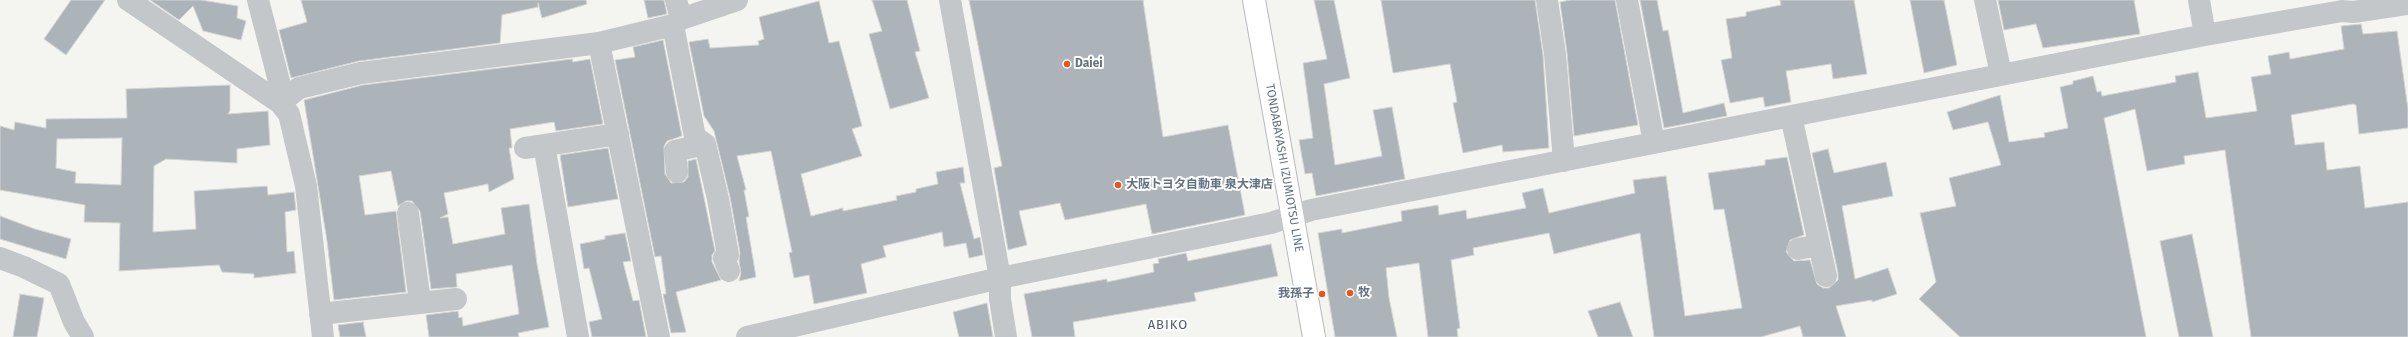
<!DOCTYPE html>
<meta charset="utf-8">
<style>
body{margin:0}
canvas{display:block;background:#f4f5f0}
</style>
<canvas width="2408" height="337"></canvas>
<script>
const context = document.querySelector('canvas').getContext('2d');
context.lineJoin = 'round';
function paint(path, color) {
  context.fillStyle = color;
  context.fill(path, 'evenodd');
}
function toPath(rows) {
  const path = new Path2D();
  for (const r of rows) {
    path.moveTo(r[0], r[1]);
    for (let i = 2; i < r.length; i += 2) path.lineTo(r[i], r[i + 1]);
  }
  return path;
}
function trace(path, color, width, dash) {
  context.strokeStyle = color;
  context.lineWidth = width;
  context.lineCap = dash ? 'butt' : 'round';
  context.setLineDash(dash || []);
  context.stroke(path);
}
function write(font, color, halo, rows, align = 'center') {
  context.font = font + ' "Fira Sans","Noto Sans JP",sans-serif';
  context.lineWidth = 4;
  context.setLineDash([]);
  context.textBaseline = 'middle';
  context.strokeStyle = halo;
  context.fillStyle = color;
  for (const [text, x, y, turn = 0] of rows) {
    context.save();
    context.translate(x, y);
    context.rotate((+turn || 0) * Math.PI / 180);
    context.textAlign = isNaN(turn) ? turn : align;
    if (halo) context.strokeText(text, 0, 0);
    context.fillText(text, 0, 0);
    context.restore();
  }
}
const building = toPath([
 [71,0,105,0,66,55,44,39,71,0],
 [150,0,201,0,238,6,237,18,246,21,241,40,203,31,193,6,179,20,150,0],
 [301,0,586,0,587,4,542,18,538,3,538,7,502,15,500,43,359,61,291,78,279,30,307,22,301,0],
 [644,0,664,0,667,14,648,18,644,0],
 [872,0,907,0,920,51,915,52,929,98,890,109,869,34,882,31,872,0],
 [969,0,1143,0,1163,137,1228,125,1245,215,1152,234,1146,204,1065,220,1060,203,1019,211,1027,245,1008,250,994,168,1002,166,969,0],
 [1314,0,1334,0,1350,78,1324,84,1335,165,1382,156,1373,110,1392,107,1405,179,1316,196,1312,173,1305,174,1299,140,1313,138,1303,63,1327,59,1314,0],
 [1381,0,1535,0,1543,55,1549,148,1503,152,1502,145,1463,153,1453,103,1457,102,1450,64,1393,73,1381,0],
 [1570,0,1615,0,1638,125,1574,136,1567,53,1560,2,1570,0],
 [1640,0,1657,0,1663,31,1668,30,1683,113,1724,103,1727,116,1664,128,1640,0],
 [1780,0,1854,0,1867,74,1833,79,1831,64,1786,71,1791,102,1765,107,1763,97,1730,103,1721,60,1732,58,1726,19,1746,16,1746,12,1781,5,1780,0],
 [1910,0,1944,0,1957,65,1924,73,1910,0],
 [1998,0,2134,0,2140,34,2043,48,2036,24,2004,30,1998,0],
 [819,1,829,43,839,41,862,126,852,129,862,156,801,174,811,216,843,208,843,211,897,200,896,196,916,192,916,189,938,184,936,172,963,167,965,183,960,183,974,239,980,237,983,255,969,258,966,243,944,247,942,232,883,246,886,257,861,264,867,293,814,304,809,275,794,278,789,253,792,252,771,151,737,156,746,190,744,190,749,217,746,217,756,277,739,281,741,273,739,261,740,253,730,197,714,131,704,116,689,42,708,39,710,48,759,45,758,41,764,39,759,17,819,1],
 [2361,24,2363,34,2397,31,2408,109,2408,128,2359,134,2356,105,2353,104,2291,115,2295,145,2324,142,2327,170,2360,166,2365,208,2408,202,2408,337,2251,337,2225,150,2184,156,2185,164,2147,171,2135,109,2104,118,2146,337,1960,337,1919,299,1936,282,1920,213,1956,206,1949,178,2001,165,1988,122,1953,130,1947,112,2000,95,2009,142,2045,137,2044,133,2068,128,2060,87,2073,84,2073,81,2093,76,2097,92,2101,91,2102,96,2176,82,2175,76,2198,72,2206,118,2257,111,2251,77,2271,74,2268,56,2289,52,2290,59,2344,49,2341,26,2361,24],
 [663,40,682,136,667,141,664,146,665,174,671,183,684,182,688,177,688,161,696,159,715,251,712,255,712,262,721,280,676,292,686,332,671,333,663,294,666,294,661,256,655,257,615,60,635,57,633,47,663,40],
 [572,59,573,62,590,59,603,124,556,131,554,122,510,129,512,148,509,148,514,179,489,192,488,184,444,193,448,214,440,218,448,217,453,244,505,234,501,208,529,204,537,264,549,327,518,333,519,337,429,337,426,315,458,311,459,318,462,317,463,326,519,314,512,265,456,274,457,287,431,289,420,211,412,201,406,201,398,206,391,171,359,176,365,215,396,211,406,292,334,300,327,241,304,100,363,85,572,59],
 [230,85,230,111,228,114,268,111,270,145,237,149,237,163,166,159,154,166,153,232,196,229,194,191,267,186,268,195,294,192,296,210,285,212,287,252,294,251,296,273,254,278,254,274,222,272,219,265,119,271,120,223,84,222,85,205,0,190,0,126,14,130,15,122,46,128,46,119,127,118,126,89,230,85],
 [122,138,121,185,75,183,76,172,56,168,57,139,122,138],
 [608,148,618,199,568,207,560,155,608,148],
 [1828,149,1834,173,1886,162,1893,196,1842,206,1855,279,1888,268,1897,294,1872,302,1872,300,1836,306,1846,337,1803,337,1800,326,1761,337,1654,337,1640,233,1554,254,1549,233,1473,248,1474,255,1451,260,1460,328,1457,329,1458,337,1428,337,1419,263,1386,268,1389,298,1397,337,1335,337,1318,233,1342,229,1342,233,1402,221,1401,211,1438,205,1439,215,1466,210,1467,219,1526,208,1522,193,1543,188,1549,213,1635,193,1633,180,1666,176,1685,316,1742,308,1724,209,1714,210,1708,173,1765,165,1765,160,1787,157,1804,235,1790,240,1786,252,1794,261,1810,260,1817,284,1823,288,1829,288,1838,280,1838,273,1812,153,1828,149],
 [0,216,35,229,71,239,66,259,0,239,0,216],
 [625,233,631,261,623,262,633,301,639,300,646,337,592,337,589,322,602,319,589,268,584,269,580,244,605,239,605,236,625,233],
 [2192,234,2213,337,2179,337,2169,287,2160,241,2192,234],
 [1271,244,1278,276,1194,293,1196,301,1073,322,1075,337,1032,337,1024,294,1107,279,1107,282,1154,272,1153,264,1159,263,1158,259,1186,253,1188,261,1271,244],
 [20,294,44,298,37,337,13,337,20,294],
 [1620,302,1633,337,1598,337,1588,311,1620,302],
 [987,303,993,337,959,337,953,312,987,303],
 [363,322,366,337,340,337,338,325,363,322]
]);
paint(building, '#acb3b9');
trace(building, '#d5d6d3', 1);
const major = toPath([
 [1254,0,1314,337]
]);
trace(major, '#b4b8bc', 24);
trace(toPath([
 [128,0,280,103,289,114,306,186,323,337],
 [258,0,281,89,280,103],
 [950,0,1000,278,1000,299,1006,337],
 [1547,0,1555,54,1564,161],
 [1627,0,1654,143],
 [1985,0,2001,74],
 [2199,0,2205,35],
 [681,19,737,0],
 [673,25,695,137,705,144,718,199,728,255,724,258,729,271],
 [599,43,659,337],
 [280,103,299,88,361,73,599,43,673,25,681,19,676,0],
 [1791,116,1826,276],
 [544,145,578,337],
 [525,148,618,134],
 [677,172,675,151,705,144],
 [408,213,420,302],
 [1798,249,1819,245],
 [0,258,24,267,59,284,74,322,83,337],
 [320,314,456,299],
 [747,337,1000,278,1271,223,1311,210,2205,35,2342,11,2353,12,2408,4]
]), '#c4c7ca', 22);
trace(major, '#fff', 22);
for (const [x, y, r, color] of [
 [1067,64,4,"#e9561c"],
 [1118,185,4,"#e9561c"],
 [1350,293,4,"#e9561c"],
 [1322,294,4,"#e9561c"]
]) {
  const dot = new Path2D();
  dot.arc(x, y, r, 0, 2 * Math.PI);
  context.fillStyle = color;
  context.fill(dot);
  trace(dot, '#fff', 1.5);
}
write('bold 12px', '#627282', '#fff', [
 ["Daiei",1075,64],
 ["大阪トヨタ自動車 泉大津店",1126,185],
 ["牧",1358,293],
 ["我孫子",1314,294,"right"]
], 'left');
write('12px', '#627282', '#fff', [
 ["TONDABAYASHI IZUMIOTSU LINE",1284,168,80]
]);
context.letterSpacing = '1px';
write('13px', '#505c67', '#fff', [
 ["ABIKO",1168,325]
]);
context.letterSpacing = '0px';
</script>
